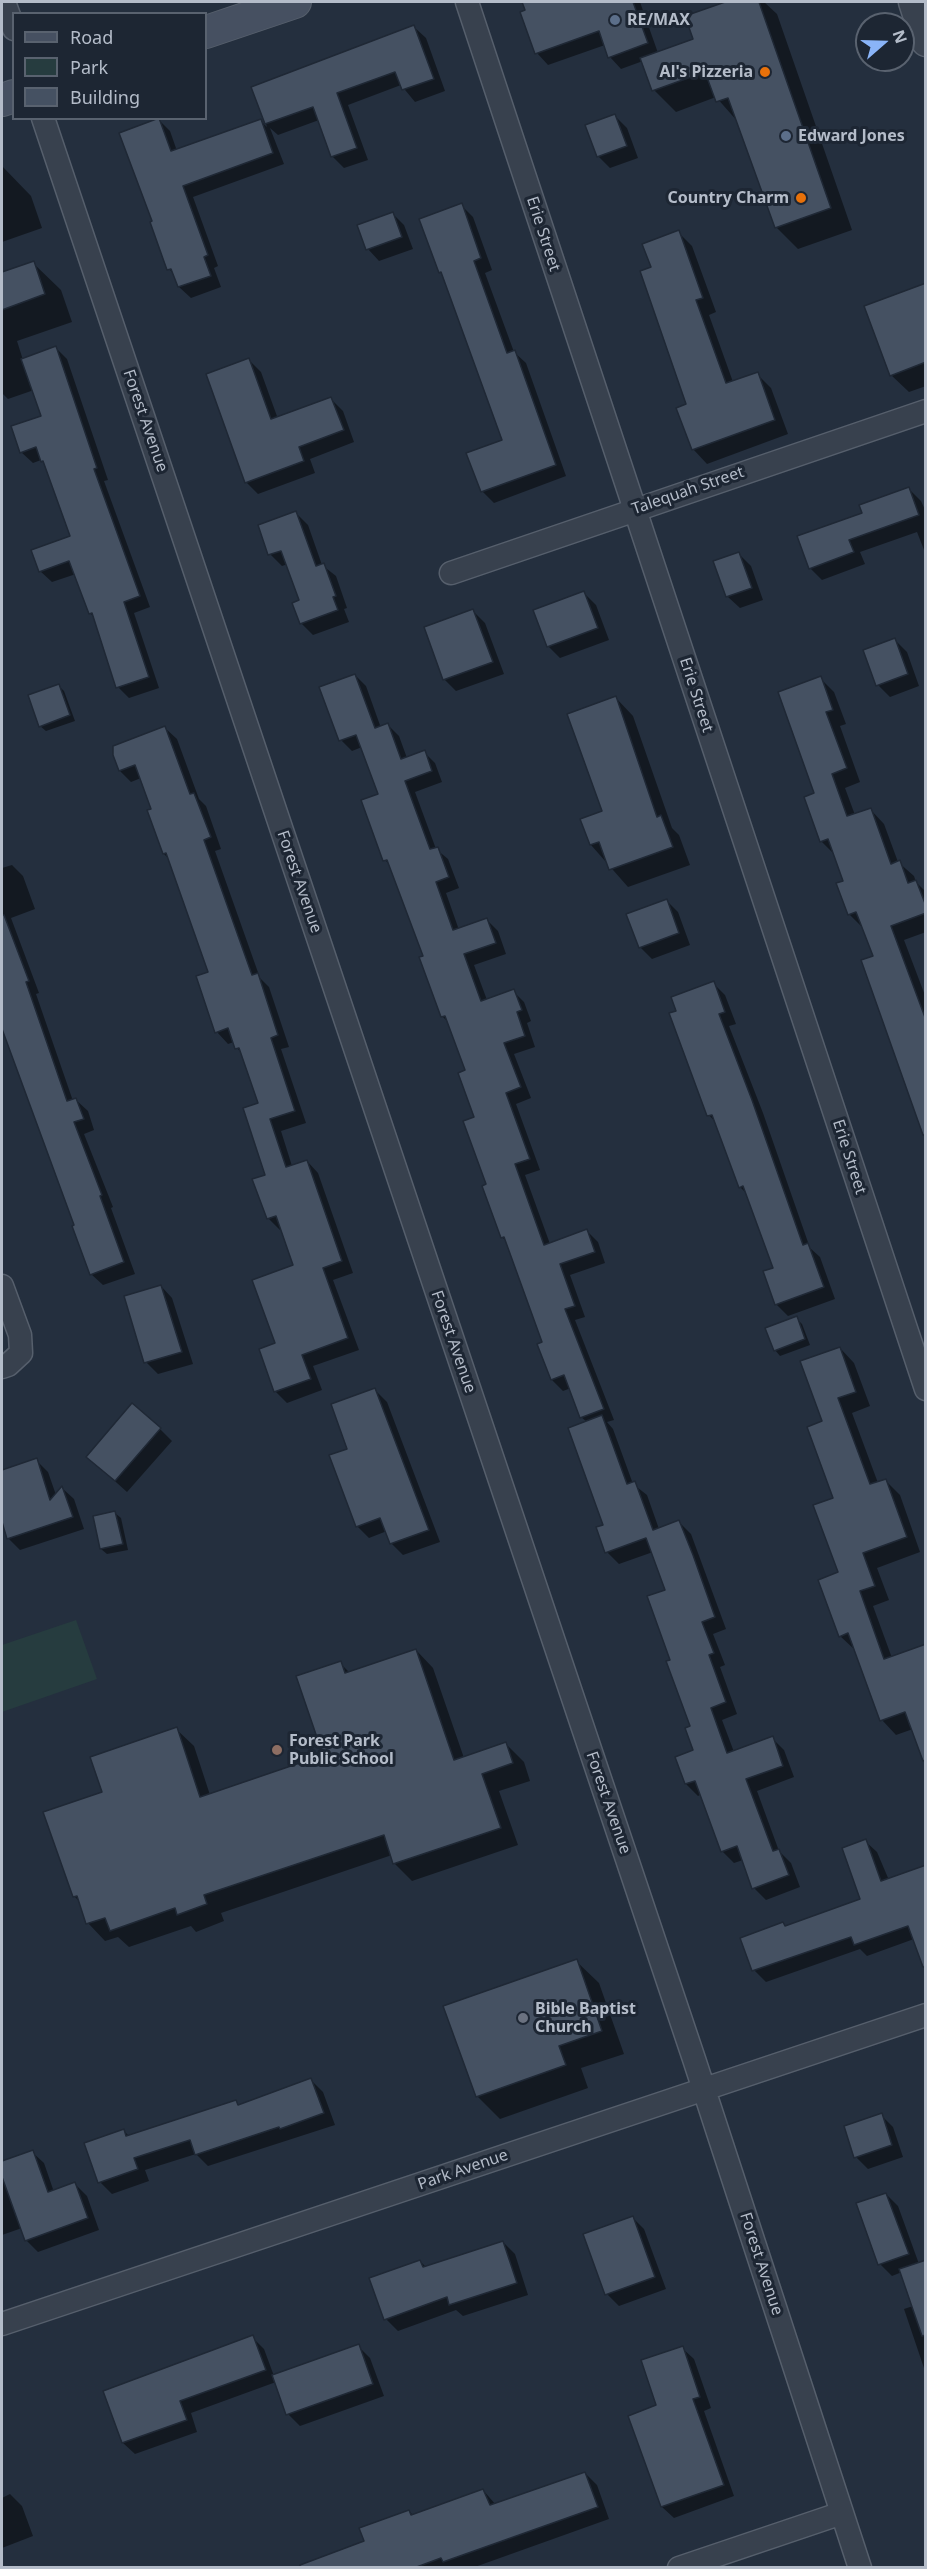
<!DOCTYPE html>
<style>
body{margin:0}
#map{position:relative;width:927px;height:2569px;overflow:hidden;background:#242f3e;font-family:"Noto Sans",sans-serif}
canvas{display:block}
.frame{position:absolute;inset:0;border:3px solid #b4bcc9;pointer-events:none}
.legend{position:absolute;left:12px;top:12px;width:195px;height:108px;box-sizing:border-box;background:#1d2633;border:2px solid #59626f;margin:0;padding:8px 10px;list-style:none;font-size:18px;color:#b4bcc9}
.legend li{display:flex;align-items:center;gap:12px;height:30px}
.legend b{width:30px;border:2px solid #59626f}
.north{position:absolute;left:855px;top:12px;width:60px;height:60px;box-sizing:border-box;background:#1d2633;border:2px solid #59626f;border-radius:50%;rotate:70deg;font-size:16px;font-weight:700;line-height:24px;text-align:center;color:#b4bcc9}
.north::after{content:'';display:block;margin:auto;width:21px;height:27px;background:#8ab4f8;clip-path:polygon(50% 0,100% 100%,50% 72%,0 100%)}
</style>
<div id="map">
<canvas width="927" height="2569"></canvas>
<div class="frame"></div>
<ul class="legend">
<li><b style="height:8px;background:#465061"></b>Road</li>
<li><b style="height:16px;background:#263c3f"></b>Park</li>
<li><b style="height:16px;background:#455162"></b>Building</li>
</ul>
<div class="north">N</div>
</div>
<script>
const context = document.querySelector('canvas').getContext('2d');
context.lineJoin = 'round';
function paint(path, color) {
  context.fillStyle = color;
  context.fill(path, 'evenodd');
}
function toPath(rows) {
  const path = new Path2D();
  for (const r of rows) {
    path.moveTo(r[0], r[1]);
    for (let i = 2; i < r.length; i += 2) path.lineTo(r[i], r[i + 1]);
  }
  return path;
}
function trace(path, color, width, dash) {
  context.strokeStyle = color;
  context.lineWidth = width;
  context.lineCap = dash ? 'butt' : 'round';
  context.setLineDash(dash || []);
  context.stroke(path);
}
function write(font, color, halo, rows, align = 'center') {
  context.font = font + ' "Noto Sans",sans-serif';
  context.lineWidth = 6;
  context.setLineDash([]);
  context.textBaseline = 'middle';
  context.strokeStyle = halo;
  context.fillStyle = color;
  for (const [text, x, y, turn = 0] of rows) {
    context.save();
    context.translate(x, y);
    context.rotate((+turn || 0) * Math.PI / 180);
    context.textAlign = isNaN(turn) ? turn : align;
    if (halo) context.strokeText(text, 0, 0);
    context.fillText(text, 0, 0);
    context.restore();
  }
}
paint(toPath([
 [76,1620,97,1679,2,1712,2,1645]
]), '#263c3f');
paint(toPath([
 [524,2,560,2,566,7,581,2,640,2,658,53,695,40,687,17,730,2,764,2,777,14,852,230,798,249,776,227,738,122,716,97,676,112,654,90,643,61,621,69,610,57,605,45,548,65,537,53],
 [414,27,426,38,445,91,415,102,401,85,348,105,368,160,344,168,332,156,319,120,278,135,270,128,284,164,193,197,218,266,214,268,221,287,191,298,179,287,176,276,169,269,154,222,159,120,170,131,177,151,261,121,267,127,253,87],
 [615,116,627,128,638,158,610,168,598,156],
 [2,166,31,196,42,228,2,242],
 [461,205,473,217,492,270,485,273,514,352,526,363,566,476,494,503,482,491,504,441,444,276,441,272,421,220],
 [392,213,404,225,413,249,379,261,368,249],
 [678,232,692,246,716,312,709,315,733,382,757,374,771,388,788,434,707,464,693,449,688,405,653,268],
 [33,263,61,290,72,322,17,341,23,360,56,348,67,359,108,480,104,481,150,607,134,613,159,688,129,698,118,687,95,618,90,613,76,574,52,582,40,571,72,537,47,466,41,460,33,463,21,452,43,417,34,390,8,399,2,393,2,274],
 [926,285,926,386,909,392,891,375],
 [249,360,261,372,278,419,331,399,343,411,354,442,310,459,315,473,258,494,246,482],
 [909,489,921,501,926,512,926,555,917,532,860,552,865,564,822,580,810,568],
 [296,513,308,525,322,565,336,576,347,608,344,609,349,622,313,635,301,623,301,601,288,564,282,566,270,554],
 [739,554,751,566,763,600,740,608,728,597,715,562],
 [584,593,596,605,609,640,560,658,548,646],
 [473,611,485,623,504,674,456,691,444,679],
 [895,640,907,652,919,686,890,697,878,685],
 [355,675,366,686,381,728,388,725,399,736,407,758,424,752,435,763,442,782,415,792,436,849,448,859,459,888,446,893,459,930,487,920,498,931,506,954,474,965,487,1000,513,991,524,1002,531,1021,527,1023,535,1047,514,1054,531,1098,516,1104,540,1170,525,1175,550,1244,587,1231,598,1242,605,1263,570,1275,585,1317,575,1320,614,1420,607,1422,613,1429,633,1484,647,1495,659,1529,679,1522,691,1534,726,1629,713,1634,725,1665,720,1667,737,1714,722,1720,734,1752,772,1738,784,1750,794,1777,757,1791,779,1851,791,1863,800,1887,766,1900,754,1888,743,1860,734,1863,722,1851,702,1794,698,1796,686,1784,695,1751,692,1727,672,1661,667,1591,653,1552,619,1564,607,1552,598,1528,605,1525,587,1422,581,1417,571,1388,563,1391,552,1380,544,1343,507,1242,502,1237,488,1185,467,1071,449,1023,443,1017,424,957,392,867,385,860,380,795,362,747,352,751,341,740],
 [820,678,834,692,846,724,840,726,860,782,845,788,855,815,870,809,884,824,898,862,914,876,916,882,926,892,926,932,904,940,926,998,926,1130,874,956,863,928,849,914,845,882,835,855,821,841,816,794],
 [58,685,64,691,75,721,46,731,40,726],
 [616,698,633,716,672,828,679,835,690,865,628,887,591,845,604,812],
 [165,728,177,739,199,799,206,806,221,849,215,851,260,978,269,987,289,1047,281,1049,306,1123,281,1131,292,1166,307,1161,318,1173,353,1273,333,1280,359,1350,313,1366,322,1390,287,1403,275,1391,277,1344,295,1266,282,1229,280,1230,268,1218,267,1176,259,1104,243,1055,237,1048,234,1042,228,1044,217,1032,210,973,169,859,164,854,149,811,153,810,141,778,131,782,120,771],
 [12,865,23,876,35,909,11,918,39,993,36,994,73,1101,76,1100,88,1111,94,1130,84,1134,113,1207,111,1208,135,1274,103,1285,91,1274,76,1226,2,1025,2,868],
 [666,900,678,912,690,945,652,959,640,947],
 [713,983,725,995,736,1024,729,1026,763,1113,810,1248,820,1257,835,1299,788,1316,776,1304,775,1269,748,1195,740,1187,717,1124,709,1115,678,1011],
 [161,1286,172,1298,193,1364,158,1374,146,1362],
 [796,1318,802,1324,810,1345,780,1356,775,1350],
 [840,1348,854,1363,870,1406,852,1413,878,1483,885,1480,900,1495,920,1552,877,1568,889,1600,873,1606,892,1658,926,1645,926,1764,913,1729,896,1735,882,1720,855,1650,840,1636,840,1573,835,1499,823,1422],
 [375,1390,387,1402,440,1542,403,1555,391,1543,387,1531,369,1538,357,1526,349,1450],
 [160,1429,172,1441,127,1492,88,1457],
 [36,1460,48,1472,56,1495,62,1488,74,1499,84,1529,20,1550,8,1538,2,1522,2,1471],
 [115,1513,121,1518,128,1550,107,1554,101,1549],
 [416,1650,433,1668,464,1758,506,1744,524,1762,530,1781,499,1791,518,1845,412,1881,395,1864,392,1855,221,1913,224,1921,196,1932,191,1926,129,1947,118,1937,105,1941,88,1923,81,1903,74,1896,104,1793,176,1729,194,1746,210,1795,325,1756,340,1663,350,1673],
 [865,1841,877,1852,914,1939,867,1956,860,1949,766,1982,754,1970,786,1927,862,1900],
 [576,1961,599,1983,624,2054,581,2068,588,2088,500,2119,477,2096],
 [311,2080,323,2092,335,2125,208,2166,196,2154,145,2170,149,2181,112,2194,100,2182,123,2130,129,2136,236,2102,240,2106],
 [881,2115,893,2127,903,2157,868,2169,856,2157],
 [32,2152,44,2163,54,2192,75,2184,87,2196,99,2230,38,2252,26,2240,22,2228,2,2235,2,2183,5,2181,2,2163],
 [886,2194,898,2206,919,2264,926,2262,926,2374,904,2309,913,2306,902,2272,892,2276,880,2264],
 [632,2217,644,2229,666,2289,619,2306,607,2294],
 [503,2242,515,2254,528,2295,463,2316,456,2310,398,2331,386,2319,420,2261,426,2267],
 [252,2337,264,2349,274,2376,358,2346,370,2358,384,2396,300,2426,288,2414,276,2382,191,2413,197,2432,135,2454,123,2443,105,2392],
 [682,2348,694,2359,711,2408,704,2411,734,2496,674,2518,662,2507],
 [585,2473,597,2485,609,2519,472,2568,297,2568,366,2542,409,2511,414,2516,483,2490,496,2505],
 [10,2494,22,2506,33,2536,2,2548,2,2498]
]), '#0007');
const building = toPath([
 [522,2,633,2,648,43,608,58,599,31,535,54,520,12,525,10,522,2],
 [725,2,759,2,831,208,775,228,728,98,716,102,705,72,652,91,640,58,693,39,685,16,725,2],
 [414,25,434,79,402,90,395,72,337,93,357,148,331,157,313,107,265,124,251,87,414,25],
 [615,114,627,146,597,157,585,125,615,114],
 [159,118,171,151,261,119,273,153,183,186,208,255,204,257,211,276,178,287,171,269,167,270,150,222,152,221,119,133,159,118],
 [462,203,481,258,474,261,507,353,515,350,556,465,481,492,466,453,502,440,441,272,439,273,419,219,462,203],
 [393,212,402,237,366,250,357,225,393,212],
 [679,230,703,298,696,300,726,383,758,372,775,420,692,450,676,408,686,404,640,271,651,267,642,244,679,230],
 [34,261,45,294,2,310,2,272,34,261],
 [926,283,926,362,890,376,864,306,926,283],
 [56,346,97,468,94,469,140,596,124,602,149,677,116,688,92,613,89,614,69,561,39,572,31,550,70,536,43,461,41,462,36,447,20,453,11,426,41,416,21,359,56,346],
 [249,358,271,419,331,397,344,430,299,447,304,461,245,483,206,374,249,358],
 [909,487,919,515,849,540,854,552,809,569,797,536,862,513,859,505,909,487],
 [296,511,316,566,324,563,336,596,333,597,338,610,300,624,292,603,299,600,281,551,268,555,258,525,296,511],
 [739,552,752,588,726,597,713,561,739,552],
 [584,591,598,628,547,647,533,610,584,591],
 [473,609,493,662,443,680,424,627,473,609],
 [895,638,908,674,876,686,863,650,895,638],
 [355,674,375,728,388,723,401,759,425,750,432,771,405,781,430,849,438,847,449,877,436,882,453,930,487,918,496,943,464,954,481,1001,514,989,522,1010,517,1012,525,1036,504,1043,521,1087,506,1093,530,1159,515,1164,544,1245,587,1229,595,1252,560,1264,575,1306,565,1309,604,1409,580,1418,564,1375,551,1380,537,1344,542,1342,504,1237,501,1238,482,1186,486,1184,463,1121,474,1117,458,1073,465,1070,445,1016,441,1017,419,957,423,956,387,860,383,861,361,800,378,794,356,735,339,741,319,687,355,674],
 [821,676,833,710,826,712,847,768,832,774,847,816,871,808,891,864,900,860,908,883,916,880,926,906,926,913,891,926,926,1020,926,1135,923,1135,861,960,873,956,856,912,848,915,836,883,843,881,828,839,820,842,804,797,814,793,778,692,821,676],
 [59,684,70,715,39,727,28,695,59,684],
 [616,696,657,817,661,815,673,847,609,870,599,842,590,845,580,819,602,811,567,714,616,696],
 [165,726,190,794,194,793,211,837,204,840,252,975,258,973,278,1035,271,1038,295,1111,270,1119,286,1167,307,1160,342,1261,323,1268,348,1338,302,1355,311,1379,274,1392,259,1349,275,1343,252,1280,293,1265,276,1216,267,1219,252,1179,265,1175,243,1108,258,1103,239,1048,235,1049,228,1028,215,1033,196,976,208,972,166,853,163,854,147,810,151,809,135,765,119,771,113,755,113,746,165,726],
 [667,899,679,933,639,948,626,914,667,899],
 [2,915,4,915,29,981,26,982,67,1101,76,1098,84,1119,74,1122,102,1195,100,1196,124,1262,90,1275,72,1226,74,1225,2,1029,2,915],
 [714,981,725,1012,719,1014,752,1100,803,1245,808,1243,824,1287,775,1305,763,1271,773,1268,743,1186,739,1188,712,1115,707,1116,669,1013,676,1011,671,997,714,981],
 [161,1285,182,1352,144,1363,124,1296,161,1285],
 [797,1316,805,1339,774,1351,765,1328,797,1316],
 [840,1347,856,1392,838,1398,870,1484,886,1479,907,1537,863,1553,875,1586,860,1591,884,1659,926,1644,926,1760,923,1761,905,1712,880,1721,848,1633,839,1637,818,1580,838,1572,813,1505,833,1498,807,1427,822,1421,800,1361,840,1347],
 [375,1388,429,1530,390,1544,380,1518,356,1527,329,1455,347,1449,331,1404,375,1388],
 [132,1403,161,1428,115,1481,86,1457,132,1403],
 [602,1415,627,1484,635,1481,653,1530,679,1520,693,1555,715,1617,702,1622,714,1653,709,1655,726,1702,711,1708,727,1753,773,1736,783,1766,746,1779,773,1851,779,1849,789,1875,752,1889,737,1846,721,1852,695,1781,685,1784,675,1757,693,1750,685,1728,690,1726,666,1661,670,1660,647,1596,665,1590,646,1538,605,1553,596,1527,603,1525,568,1428,602,1415],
 [37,1458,50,1500,62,1486,73,1517,7,1539,2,1522,2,1470,37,1458],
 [115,1511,123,1544,100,1549,93,1516,115,1511],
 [416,1649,454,1760,506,1742,513,1763,482,1774,501,1828,393,1864,384,1835,204,1895,207,1904,177,1915,175,1908,110,1931,105,1918,86,1924,77,1896,73,1897,43,1812,102,1792,90,1757,177,1727,200,1797,323,1755,296,1676,341,1661,345,1673,416,1649],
 [866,1839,881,1881,926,1865,926,1967,923,1967,908,1926,854,1945,851,1937,752,1971,740,1938,783,1922,785,1926,860,1899,842,1848,866,1839],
 [577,1959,602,2031,559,2046,566,2065,476,2097,443,2006,577,1959],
 [311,2078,324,2113,280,2129,279,2127,195,2155,190,2140,134,2158,138,2169,98,2183,84,2143,124,2129,126,2136,236,2100,238,2105,311,2078],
 [882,2113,892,2145,854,2158,844,2126,882,2113],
 [33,2150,48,2192,75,2182,88,2218,25,2241,2,2177,2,2161,33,2150],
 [886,2193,909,2254,878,2265,856,2203,886,2193],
 [633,2216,655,2277,605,2295,583,2234,633,2216],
 [503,2241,517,2283,449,2305,447,2297,384,2320,369,2278,420,2260,423,2267,503,2241],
 [926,2260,926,2335,922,2336,899,2269,926,2260],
 [253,2335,266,2370,180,2401,187,2420,122,2443,103,2391,253,2335],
 [359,2344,373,2384,286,2415,272,2375,359,2344],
 [683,2346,700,2397,693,2399,724,2485,661,2507,628,2416,656,2405,641,2360,683,2346],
 [585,2472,598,2507,443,2562,441,2558,414,2568,300,2568,300,2565,364,2541,359,2528,409,2510,411,2515,483,2489,490,2505,585,2472]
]);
paint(building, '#455162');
trace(building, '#1f2835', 1.5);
const minor = toPath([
 [4,2,14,29],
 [467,2,926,1389],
 [43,118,694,2059,860,2568],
 [451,573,926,411],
 [2,1286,20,1335,21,1353,8,1365,2,1367],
 [2,2324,926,2015],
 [679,2568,842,2513]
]);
const tertiary = toPath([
 [913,2,926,42]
]);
const secondary = toPath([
 [206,32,295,2],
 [2,100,14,96]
]);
trace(minor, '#565f6c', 25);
trace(tertiary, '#565f6c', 31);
trace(secondary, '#565f6c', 34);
trace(minor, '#38414e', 22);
trace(tertiary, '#38414e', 28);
trace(secondary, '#465061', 32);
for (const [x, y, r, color] of [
 [615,20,6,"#5c6f8a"],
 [765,72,6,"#e8710a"],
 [786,136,6,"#5c6f8a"],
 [801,198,6,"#e8710a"],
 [277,1750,6,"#8d6e63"],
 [523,2018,6,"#6b7280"]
]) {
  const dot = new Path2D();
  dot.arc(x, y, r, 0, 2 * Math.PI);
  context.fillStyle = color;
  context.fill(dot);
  trace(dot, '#1d2633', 2);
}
write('bold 16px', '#b4bcc9', '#1d2633', [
 ["RE/MAX",627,20],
 ["Al's Pizzeria",753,72,"right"],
 ["Edward Jones",798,136],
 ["Country Charm",789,198,"right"],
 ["Forest Park",289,1741],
 ["Public School",289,1759],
 ["Bible Baptist",535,2009],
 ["Church",535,2027]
], 'left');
write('16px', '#b4bcc9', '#1d2633', [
 ["Erie Street",543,234,72],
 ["Forest Avenue",145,421,71],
 ["Talequah Street",688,491,-19],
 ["Erie Street",696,695,72],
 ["Forest Avenue",299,882,71],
 ["Erie Street",849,1157,72],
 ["Forest Avenue",453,1342,71],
 ["Forest Avenue",608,1803,71],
 ["Park Avenue",463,2170,-19],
 ["Forest Avenue",761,2264,72]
]);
</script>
